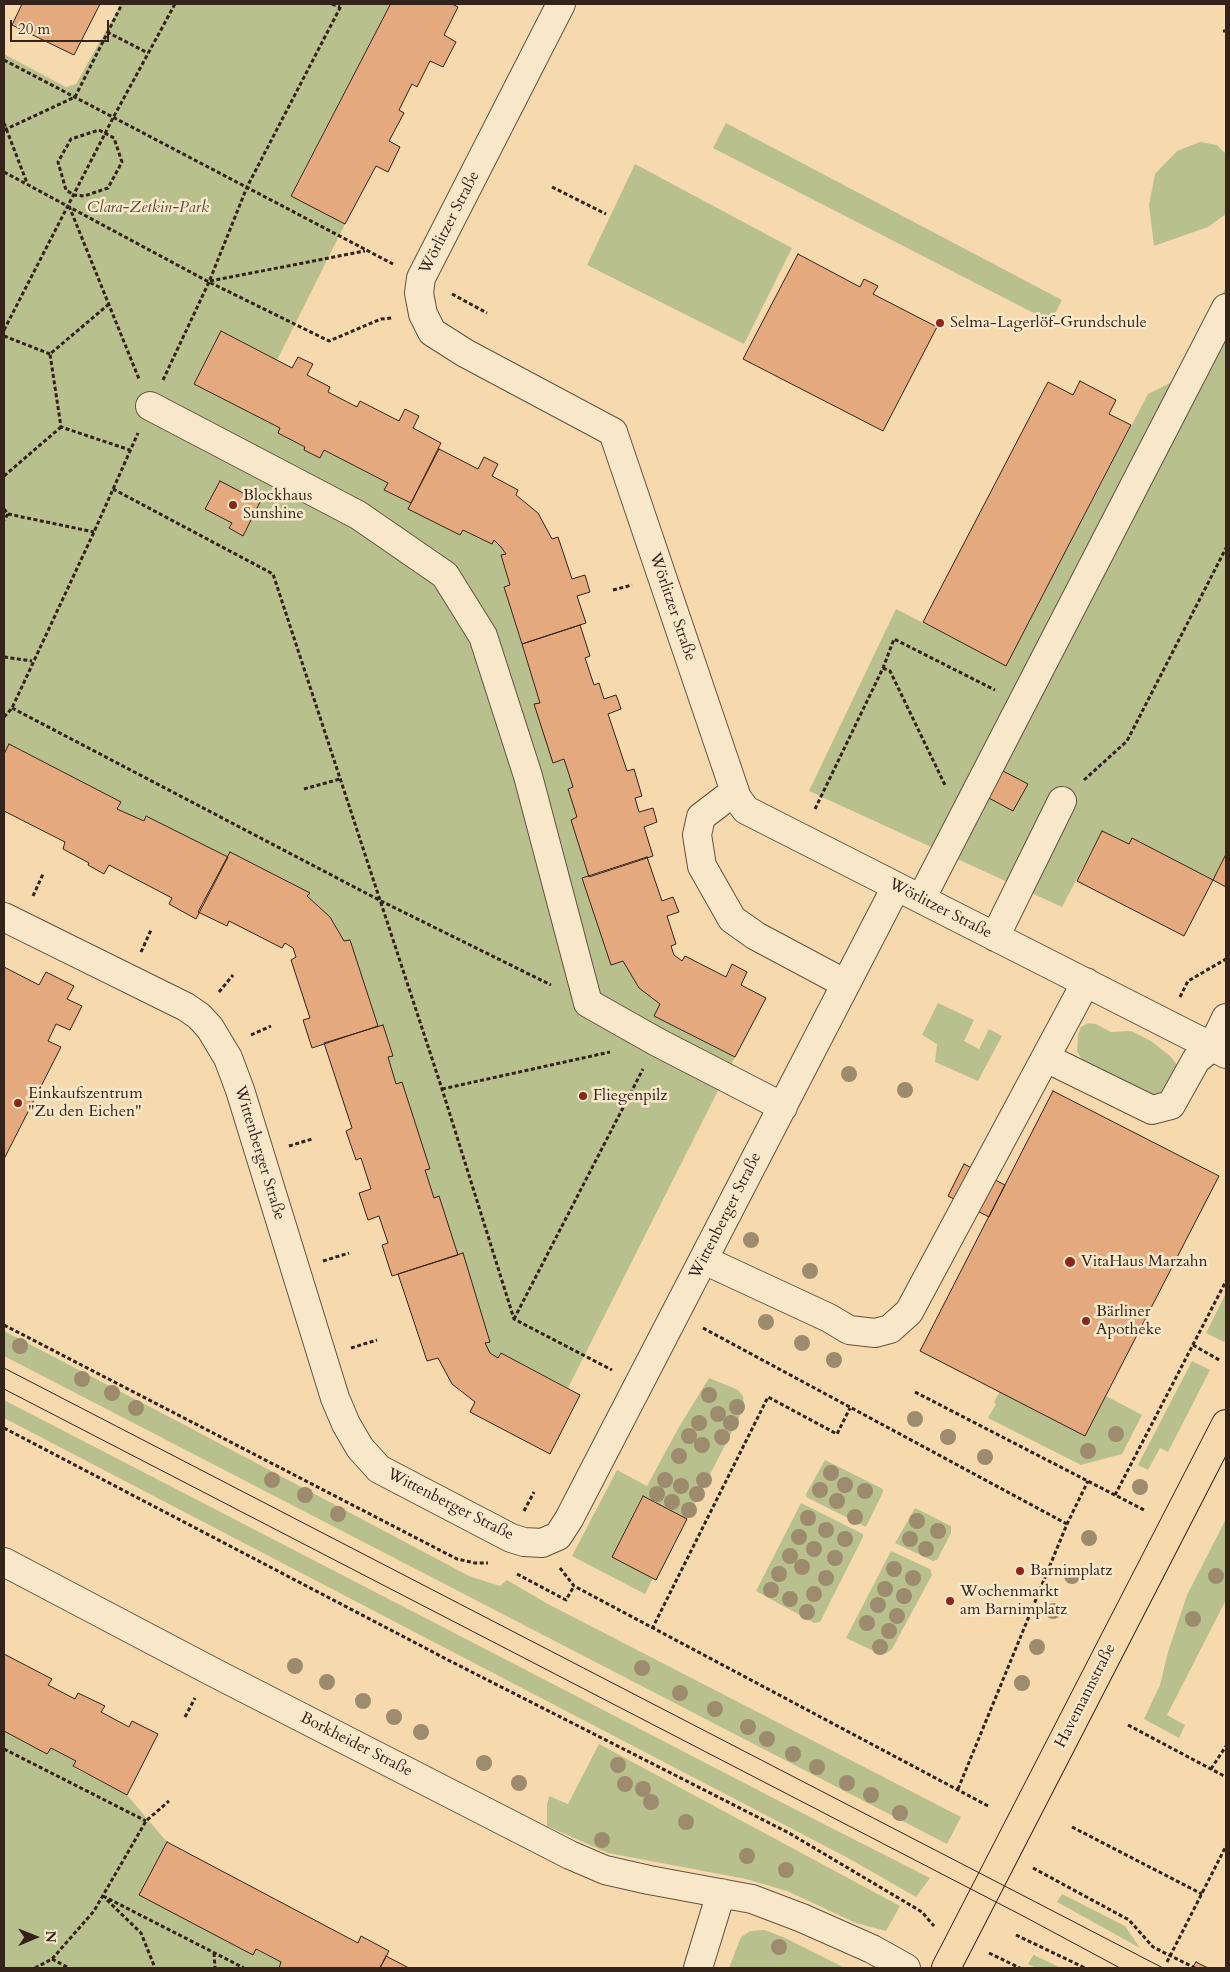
<!DOCTYPE html>
<meta charset="utf-8">
<style>
body{margin:0}
#map{position:relative;width:1230px;height:1972px;overflow:hidden;background:#f6daae;font-family:Cardo,serif}
canvas{display:block}
.frame{position:absolute;inset:0;border:5px solid #34231b;pointer-events:none}
.north{position:absolute;left:10px;top:1912px;width:50px;height:50px;-webkit-text-stroke:4px #f9e7ca;paint-order:stroke;rotate:89deg;font-size:14px;font-weight:700;line-height:20px;text-align:center;color:#34231b}
.north::after{content:'';display:block;margin:auto;width:18px;height:22px;background:#34231b;clip-path:polygon(50% 0,100% 100%,50% 72%,0 100%)}
.scale{position:absolute;left:10px;top:20px;width:99px;height:22px;box-sizing:border-box;border:2px solid #34231b;border-top:0;padding-left:6px;font-size:15px;line-height:18px;white-space:nowrap;color:#34231b;-webkit-text-stroke:4px #f9e7ca;paint-order:stroke}
</style>
<div id="map">
<canvas width="1230" height="1972"></canvas>
<div class="frame"></div>
<div class="north">N</div>
<div class="scale">20 m</div>
</div>
<script>
const context = document.querySelector('canvas').getContext('2d');
context.lineJoin = 'round';
function paint(path, color) {
  context.fillStyle = color;
  context.fill(path, 'evenodd');
}
function toPath(rows) {
  const path = new Path2D();
  for (const r of rows) {
    path.moveTo(r[0], r[1]);
    for (let i = 2; i < r.length; i += 2) path.lineTo(r[i], r[i + 1]);
  }
  return path;
}
function trace(path, color, width, dash) {
  context.strokeStyle = color;
  context.lineWidth = width;
  context.lineCap = dash ? 'butt' : 'round';
  context.setLineDash(dash || []);
  context.stroke(path);
}
function write(font, color, halo, rows, align = 'center') {
  context.font = font + ' Cardo,serif';
  context.lineWidth = 5;
  context.setLineDash([]);
  context.textBaseline = 'middle';
  context.strokeStyle = halo;
  context.fillStyle = color;
  for (const [text, x, y, turn = 0] of rows) {
    context.save();
    context.translate(x, y);
    context.rotate((+turn || 0) * Math.PI / 180);
    context.textAlign = isNaN(turn) ? turn : align;
    if (halo) context.strokeText(text, 0, 0);
    context.fillText(text, 0, 0);
    context.restore();
  }
}
paint(toPath([
 [121,4,390,5,291,195,345,224,277,360,221,331,194,384,280,428,278,433,305,447,324,450,388,483,384,490,411,503,408,509,460,535,463,530,492,544,494,540,501,547,506,554,501,556,510,585,504,588,540,703,553,763,564,759,573,787,568,789,577,817,571,820,589,877,582,879,611,965,623,961,639,988,660,1004,654,1016,735,1057,568,1388,501,1353,498,1358,490,1353,485,1343,490,1341,463,1253,458,1255,439,1197,434,1198,425,1170,429,1169,401,1082,396,1084,388,1057,393,1055,383,1025,378,1026,350,940,344,941,330,917,307,896,309,893,231,853,228,857,146,816,144,821,117,809,121,802,9,744,4,754,4,54,66,87,76,84],
 [726,123,1062,300,1051,322,713,148],
 [1200,142,1217,145,1226,154,1226,214,1208,227,1154,246,1149,205,1155,174,1177,151],
 [635,164,792,248,744,344,587,265],
 [1226,287,1226,854,1213,880,1132,838,1129,844,1102,831,1062,907,809,791,896,609,1006,665,1148,394,1180,378],
 [938,1003,974,1020,964,1041,979,1049,989,1029,1002,1036,978,1081,935,1062,937,1044,922,1035],
 [1088,1023,1096,1024,1111,1032,1131,1031,1151,1041,1171,1057,1182,1071,1163,1093,1147,1095,1088,1065,1082,1060,1077,1051,1078,1035,1081,1027],
 [1226,1293,1226,1339,1224,1342,1206,1333],
 [4,1331,179,1422,469,1576,500,1586,507,1580,548,1604,961,1817,947,1844,4,1356],
 [1192,1361,1210,1370,1168,1452,1160,1448,1148,1470,1138,1465],
 [709,1378,738,1390,743,1396,744,1406,738,1420,687,1519,642,1496,612,1557,653,1578,645,1594,572,1556,617,1470,647,1486,679,1427],
 [1000,1391,1085,1436,1106,1396,1142,1415,1122,1454,1081,1465,988,1418,996,1404,994,1402],
 [4,1400,812,1818,930,1878,916,1897,848,1858,4,1418],
 [825,1460,883,1489,883,1492,866,1527,806,1497,806,1494],
 [801,1503,863,1534,863,1537,820,1622,814,1623,756,1591],
 [915,1508,951,1526,951,1533,937,1560,933,1561,895,1543],
 [1226,1519,1226,1600,1167,1715,1185,1725,1179,1738,1144,1719,1160,1685,1168,1652,1187,1595],
 [891,1551,930,1569,932,1575,892,1649,887,1653,880,1654,846,1638],
 [4,1731,47,1754,51,1748,76,1761,73,1767,127,1795,167,1842,140,1894,281,1962,279,1968,4,1968],
 [599,1744,900,1906,886,1931,856,1923,787,1891,746,1879,608,1853,547,1826,547,1805,549,1796,568,1804],
 [1062,1894,1125,1926,1140,1948,1057,1902],
 [765,1930,785,1938,845,1968,729,1968,741,1937,750,1931],
 [1034,1954,1034,1955,1061,1968,1037,1968,1028,1964]
]), '#b8c18e');
const building = toPath([
 [22,4,100,4,74,55,12,25,22,4],
 [389,4,452,4,458,7,444,35,456,42,443,67,430,61,417,87,412,84,399,110,404,113,389,141,400,147,388,172,376,166,345,224,291,196,390,5,389,4],
 [798,254,860,287,864,279,878,286,873,294,937,327,883,431,743,359,798,254],
 [221,331,292,368,298,357,313,364,307,375,330,387,328,392,357,407,360,401,399,421,405,409,419,416,413,428,441,443,411,503,384,490,388,483,324,450,320,458,304,450,305,447,278,433,280,428,194,384,221,331],
 [1080,381,1116,400,1109,414,1131,425,1006,666,923,622,1048,382,1073,395,1080,381],
 [439,449,478,469,484,457,498,464,492,476,518,490,516,495,538,513,552,539,558,537,572,579,585,575,590,592,577,596,586,623,522,644,504,587,510,585,501,555,506,554,501,547,494,540,492,544,463,530,460,535,408,509,439,449],
 [220,481,260,502,243,536,229,528,232,523,205,509,220,481],
 [580,625,590,656,585,658,594,685,599,683,604,699,616,695,618,700,621,709,608,714,627,771,634,769,642,796,635,798,639,812,653,808,657,822,644,827,653,856,589,877,571,820,577,817,568,789,573,787,564,759,553,763,534,704,540,703,522,644,580,625],
 [9,744,121,802,117,809,144,821,146,816,228,857,196,919,169,904,172,898,109,865,104,874,88,865,89,863,63,849,65,842,4,811,4,754,9,744],
 [1001,770,1028,784,1013,811,987,797,1001,770],
 [1102,831,1129,844,1132,838,1213,880,1184,936,1077,881,1102,831],
 [230,852,310,893,307,896,330,917,344,941,350,940,378,1026,312,1048,303,1020,310,1018,291,960,296,957,293,948,285,943,282,948,229,921,227,926,198,912,230,852],
 [1226,854,1226,887,1213,880,1226,854],
 [647,857,662,901,673,897,679,912,667,916,676,944,671,946,674,955,682,961,685,956,726,977,732,964,747,972,741,985,766,998,735,1057,654,1016,660,1004,639,988,623,961,611,965,582,878,647,857],
 [4,967,39,985,46,972,74,986,67,999,82,1006,70,1030,56,1024,48,1041,61,1047,4,1159,4,967],
 [383,1025,393,1056,388,1057,396,1084,402,1082,430,1169,425,1170,434,1198,439,1196,458,1255,392,1276,382,1245,388,1243,379,1216,368,1220,359,1193,371,1189,361,1158,356,1160,346,1131,352,1128,324,1043,383,1025],
 [1053,1091,1219,1176,1085,1436,920,1351,1053,1091],
 [964,1164,1005,1185,989,1217,948,1196,964,1164],
 [463,1253,490,1342,485,1343,490,1353,498,1358,501,1353,580,1395,550,1454,470,1412,475,1402,452,1384,438,1358,427,1361,398,1274,463,1253],
 [643,1496,687,1519,656,1580,612,1557,643,1496],
 [4,1654,52,1679,48,1685,75,1699,78,1693,105,1706,101,1712,129,1727,132,1721,158,1734,127,1795,73,1766,76,1761,51,1748,47,1754,4,1731,4,1654],
 [167,1842,358,1943,361,1936,389,1951,380,1968,279,1968,281,1962,256,1949,253,1955,139,1895,167,1842],
 [386,1956,409,1968,380,1968,386,1956],
 [1196,1962,1208,1968,1192,1968,1196,1962]
]);
paint(building, '#e4aa7e');
trace(building, '#34231b', 1);
const minor = toPath([
 [561,4,421,278,419,293,423,314,432,332,465,353,613,432,737,798,746,810,1226,1054],
 [150,406,358,515,445,575,483,636,528,776,588,1003,657,1042,783,1107],
 [735,791,701,817,697,835,702,866,732,919,756,936,846,984],
 [921,899,1226,308],
 [4,917,186,1007,199,1016,210,1028,228,1058,240,1090,335,1398,346,1424,360,1448,379,1469,511,1538,524,1542,542,1543,558,1536,569,1519,896,887],
 [995,937,1062,801],
 [1046,1058,1152,1110,1171,1105,1196,1060,1212,1047,1226,1018],
 [704,1260,829,1318,849,1330,875,1333,890,1329,909,1312,1086,982],
 [4,1562,211,1671,570,1855,605,1870,649,1880,752,1899,802,1918,872,1949,906,1968],
 [698,1968,721,1893]
]);
const major = toPath([
 [946,1968,1226,1424]
]);
trace(minor, '#645140', 30);
trace(major, '#34231b', 30);
trace(toPath([
 [332,4,340,7],
 [1223,31,1226,31],
 [107,32,148,53],
 [4,60,393,264],
 [4,123,27,183],
 [4,130,75,97,122,4],
 [99,130,114,138,122,162,108,188,84,196,74,195,66,190,58,162,71,139,99,130],
 [4,172,209,282,329,341,381,319,392,318],
 [552,187,606,214],
 [69,206,139,379],
 [210,281,365,251],
 [452,294,487,313],
 [109,304,50,354,61,427,130,450],
 [4,330,113,118,175,4],
 [4,336,50,354],
 [163,380,209,282,247,187,342,4],
 [4,476,61,427],
 [113,489,273,574,442,1089,514,1319,612,1370],
 [4,509,8,514,4,520],
 [8,514,94,532],
 [613,590,632,585],
 [4,657,32,661],
 [883,668,890,671,945,785],
 [12,708,381,901,551,985],
 [4,717,12,708,94,532,138,433],
 [1084,780,1127,741,1226,548],
 [304,789,340,779],
 [815,809,883,668,894,639,995,690],
 [33,896,43,874],
 [141,952,151,930],
 [219,992,233,975],
 [1180,997,1188,981,1226,959],
 [251,1035,271,1026],
 [442,1089,610,1052],
 [289,1146,312,1139],
 [323,1261,349,1253],
 [514,1319,643,1069],
 [4,1325,457,1559,475,1563,488,1563],
 [703,1328,1067,1524],
 [1193,1345,1221,1361],
 [351,1348,377,1340],
 [915,1392,1144,1510],
 [4,1428,452,1662,789,1833,922,1912,934,1926],
 [1115,1495,1226,1281],
 [524,1511,534,1492],
 [560,1568,574,1586,990,1807],
 [517,1574,566,1600,574,1586],
 [652,1629,768,1397,837,1434,850,1408],
 [185,1717,195,1698],
 [1128,1725,1226,1777],
 [4,1749,146,1821],
 [1211,1769,1226,1746],
 [958,1789,1067,1524,1088,1481],
 [1072,1827,1202,1894],
 [1033,1868,1129,1920,1153,1947,1195,1968],
 [103,1896,244,1968],
 [107,1900,141,1933,155,1968],
 [1016,1935,1085,1968],
 [214,1953,215,1968],
 [989,1953,1020,1968],
 [52,1959,69,1968],
 [1167,1962,1226,1846],
 [35,1968,52,1959,94,1911,146,1821,169,1801]
]), '#34231b', 3, [4, 2.5]);
trace(minor, '#f9e7ca', 28);
trace(major, '#f6daae', 28);
trace(toPath([
 [4,1368,1163,1968],
 [4,1389,1025,1917,1120,1968]
]), '#34231b', 1);
context.fillStyle = '#9d8b6d';
for (const [x, y] of [
 [849,1074],
 [905,1090],
 [751,1240],
 [810,1271],
 [766,1322],
 [802,1343],
 [20,1346],
 [834,1360],
 [82,1379],
 [112,1393],
 [709,1395],
 [737,1407],
 [136,1408],
 [718,1414],
 [915,1419],
 [699,1423],
 [731,1423],
 [1116,1434],
 [689,1436],
 [722,1437],
 [948,1437],
 [702,1445],
 [1088,1451],
 [679,1456],
 [985,1457],
 [831,1473],
 [272,1480],
 [665,1480],
 [704,1480],
 [845,1485],
 [681,1486],
 [1140,1487],
 [820,1490],
 [865,1491],
 [657,1494],
 [697,1494],
 [305,1495],
 [837,1501],
 [672,1502],
 [689,1510],
 [338,1514],
 [855,1517],
 [808,1518],
 [917,1521],
 [826,1530],
 [938,1531],
 [799,1537],
 [1089,1538],
 [845,1539],
 [910,1539],
 [814,1549],
 [926,1549],
 [790,1556],
 [835,1558],
 [802,1567],
 [894,1569],
 [779,1574],
 [1072,1576],
 [1216,1576],
 [826,1578],
 [913,1578],
 [885,1589],
 [771,1590],
 [814,1594],
 [904,1596],
 [790,1599],
 [878,1605],
 [1053,1611],
 [807,1612],
 [897,1616],
 [1193,1619],
 [867,1623],
 [889,1631],
 [880,1647],
 [1037,1647],
 [295,1666],
 [642,1668],
 [327,1682],
 [1022,1683],
 [680,1693],
 [363,1701],
 [715,1709],
 [394,1717],
 [748,1727],
 [421,1732],
 [767,1739],
 [793,1754],
 [484,1763],
 [618,1765],
 [817,1767],
 [519,1783],
 [847,1783],
 [625,1784],
 [643,1789],
 [871,1795],
 [651,1802],
 [900,1813],
 [686,1822],
 [602,1840],
 [747,1856],
 [786,1870],
 [779,1947]
]) {
  context.beginPath();
  context.arc(x, y, 8, 0, 2 * Math.PI);
  context.fill();
}
for (const [x, y, r, color] of [
 [940,323,5,"#8f2418"],
 [233,505,5,"#8f2418"],
 [583,1096,5,"#8f2418"],
 [18,1103,5,"#8f2418"],
 [1070,1262,6,"#8f2418"],
 [1086,1321,5,"#8f2418"],
 [1020,1571,5,"#8f2418"],
 [950,1601,5,"#8f2418"]
]) {
  const dot = new Path2D();
  dot.arc(x, y, r, 0, 2 * Math.PI);
  context.fillStyle = color;
  context.fill(dot);
  trace(dot, '#f9e7ca', 2);
}
write('italic 16px', '#554a38', '#f9e7ca', [
 ["Clara-Zetkin-Park",148,208]
]);
write('16px', '#34231b', '#f9e7ca', [
 ["Wörlitzer Straße",450,223,-63],
 ["Wörlitzer Straße",672,607,71],
 ["Wörlitzer Straße",940,909,27],
 ["Wittenberger Straße",259,1153,73],
 ["Wittenberger Straße",726,1216,-63],
 ["Wittenberger Straße",450,1505,27],
 ["Havemannstraße",1086,1696,-63],
 ["Borkheider Straße",356,1745,27]
]);
write('16px', '#34231b', '#f9e7ca', [
 ["Selma-Lagerlöf-Grundschule",950,323],
 ["Blockhaus",243,496],
 ["Sunshine",243,514],
 ["Einkaufszentrum",28,1094],
 ["\"Zu den Eichen\"",28,1112],
 ["Fliegenpilz",593,1096],
 ["VitaHaus Marzahn",1081,1262],
 ["Bärliner",1096,1312],
 ["Apotheke",1096,1330],
 ["Barnimplatz",1030,1571],
 ["Wochenmarkt",960,1592],
 ["am Barnimplatz",960,1610]
], 'left');
</script>
